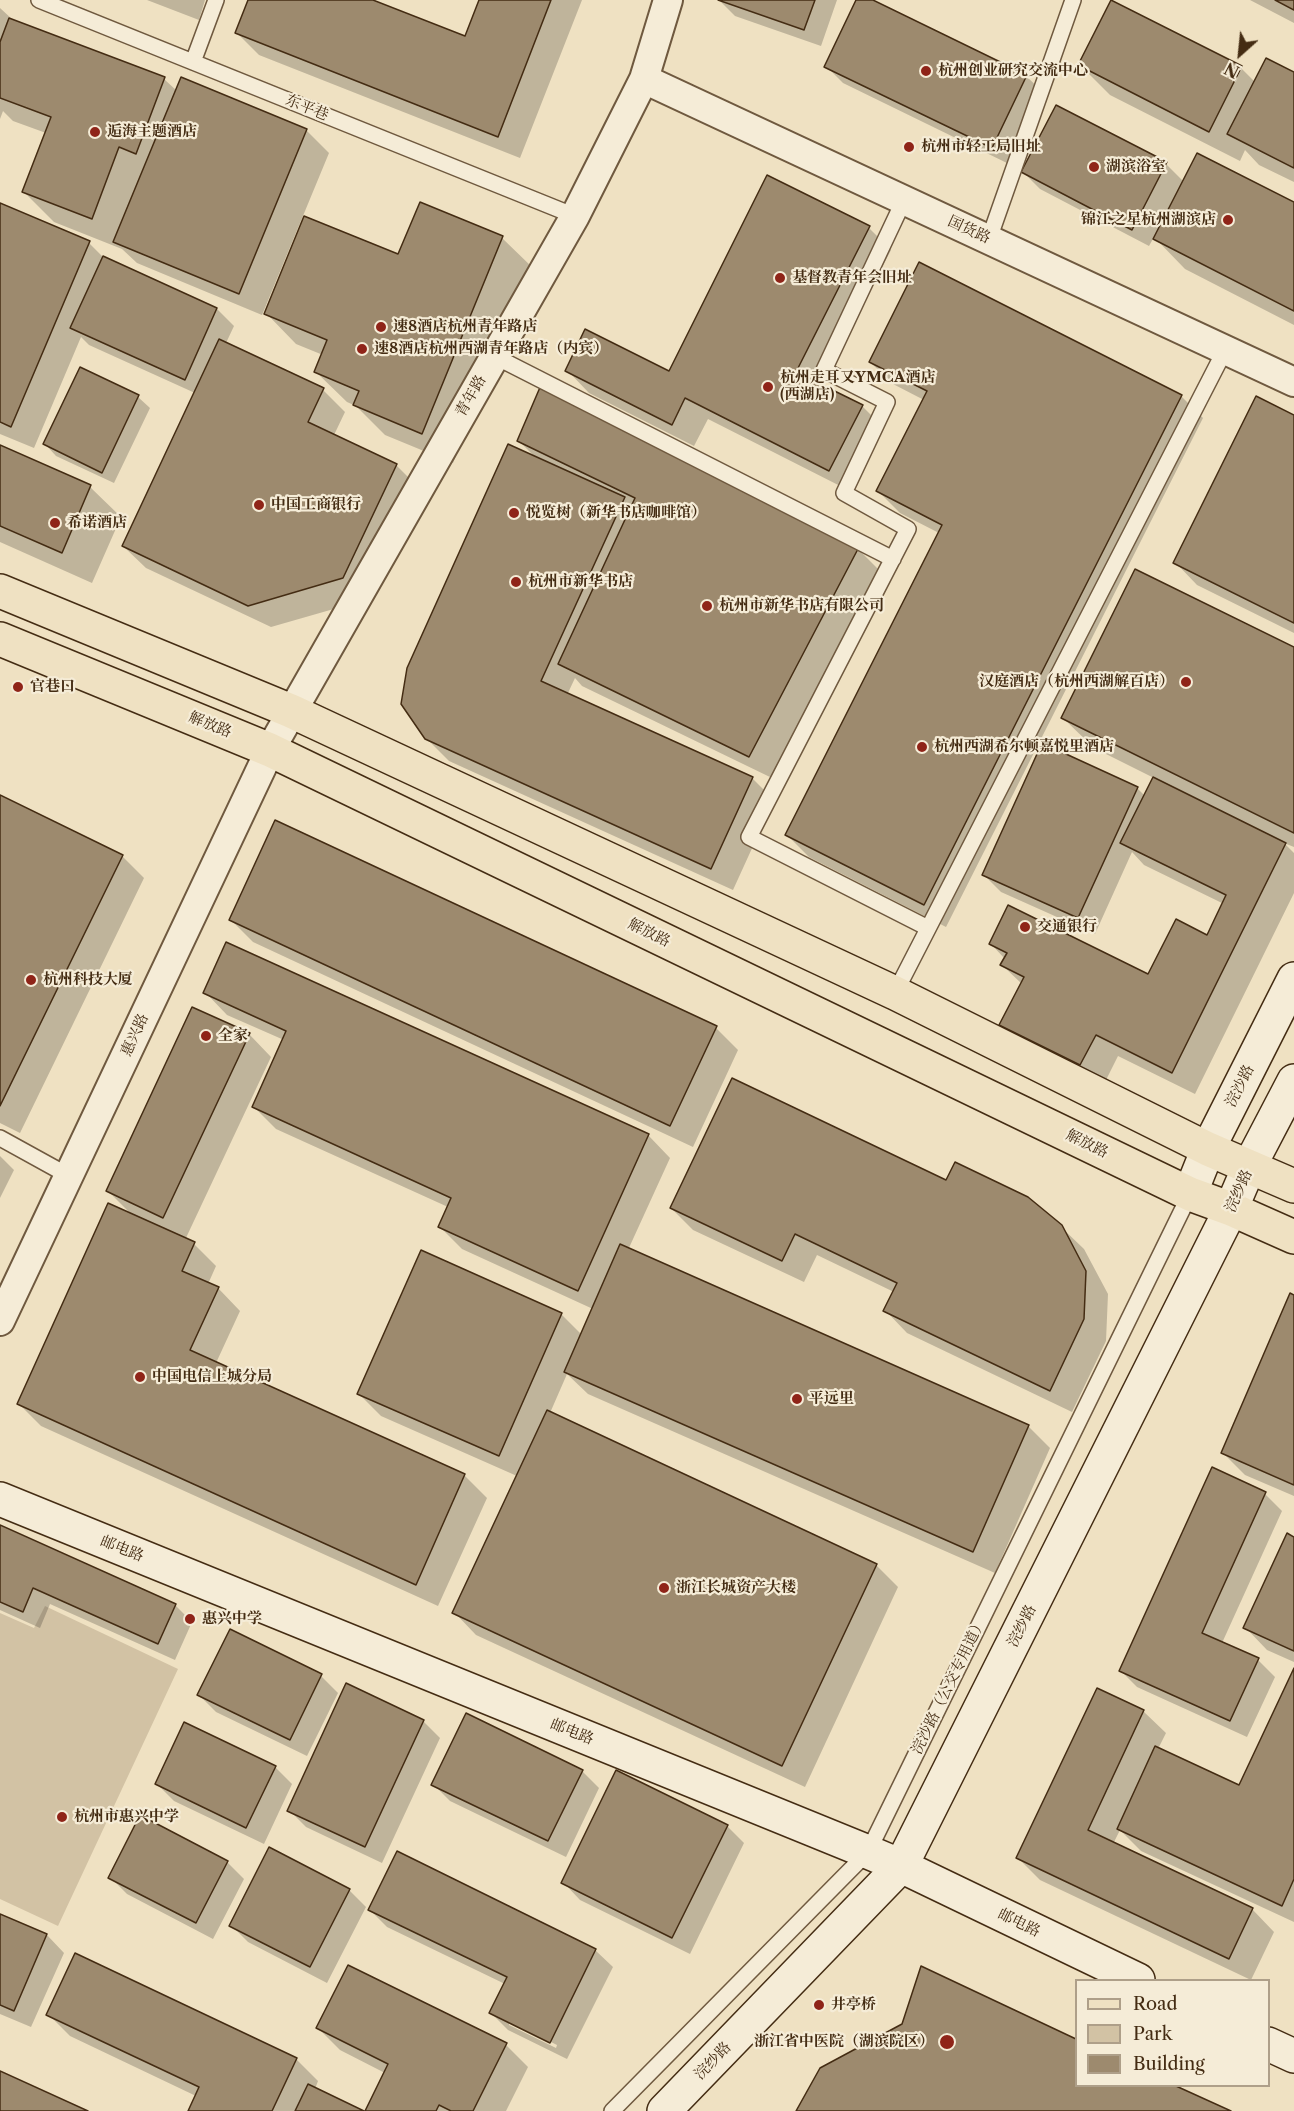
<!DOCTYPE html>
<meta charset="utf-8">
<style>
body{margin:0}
#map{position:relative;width:1294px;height:2111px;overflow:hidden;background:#efe1c2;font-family:"Libre Caslon Text",serif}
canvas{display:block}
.legend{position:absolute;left:1075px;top:1979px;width:195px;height:108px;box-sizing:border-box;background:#f5ecd7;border:2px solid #ae9f89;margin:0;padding:8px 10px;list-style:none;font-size:18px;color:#442c13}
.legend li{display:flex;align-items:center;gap:12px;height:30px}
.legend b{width:30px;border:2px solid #ae9f89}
.north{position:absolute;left:1210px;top:24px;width:60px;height:60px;-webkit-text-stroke:4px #f5ecd7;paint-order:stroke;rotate:207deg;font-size:16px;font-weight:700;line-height:24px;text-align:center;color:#442c13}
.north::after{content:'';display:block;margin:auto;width:21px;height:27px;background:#442c13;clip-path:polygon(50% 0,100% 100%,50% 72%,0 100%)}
</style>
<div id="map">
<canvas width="1294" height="2111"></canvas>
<ul class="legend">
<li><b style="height:8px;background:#efe1c2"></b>Road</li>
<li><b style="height:16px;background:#d2c2a4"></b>Park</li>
<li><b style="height:16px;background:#9d8a6e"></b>Building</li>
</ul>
<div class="north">N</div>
</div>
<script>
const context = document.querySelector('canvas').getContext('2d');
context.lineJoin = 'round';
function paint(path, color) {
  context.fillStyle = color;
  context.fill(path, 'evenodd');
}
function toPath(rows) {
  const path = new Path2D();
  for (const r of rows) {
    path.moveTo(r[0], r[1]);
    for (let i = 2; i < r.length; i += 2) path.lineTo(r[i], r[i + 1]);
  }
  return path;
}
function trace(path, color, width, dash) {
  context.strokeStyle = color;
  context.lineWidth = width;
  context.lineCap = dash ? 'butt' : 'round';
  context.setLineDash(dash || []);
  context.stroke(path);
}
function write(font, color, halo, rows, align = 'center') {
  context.font = font + ' "Libre Caslon Text","Noto Serif SC",serif';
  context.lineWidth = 4.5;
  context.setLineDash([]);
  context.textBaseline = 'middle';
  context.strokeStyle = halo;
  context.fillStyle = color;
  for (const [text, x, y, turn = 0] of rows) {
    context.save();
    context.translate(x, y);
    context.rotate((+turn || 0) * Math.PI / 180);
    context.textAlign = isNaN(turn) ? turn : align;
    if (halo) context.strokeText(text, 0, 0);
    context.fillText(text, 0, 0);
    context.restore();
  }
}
paint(toPath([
 [45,1606,178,1669,58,1926,0,1899,0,1613,34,1628]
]), '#d2c2a4');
paint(toPath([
 [147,0,205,0,199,20],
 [250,0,368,0,466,38,480,0,582,0,520,158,259,55,237,33],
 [719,0,837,0,821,46,735,16],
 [858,0,870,0,1026,76,1044,93,1009,164,843,83,826,66],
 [1250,0,1294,0,1294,23],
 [1112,2,1241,68,1255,82,1294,74,1294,182,1259,165,1245,150,1240,161,1110,95,1080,65],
 [0,8,13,20,164,79,177,91,182,79,306,130,329,153,262,315,137,263,122,249,54,222,24,192,46,133,13,121,3,111,0,119],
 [1166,164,1184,182,1294,204,1294,325,1185,269,1154,237,1149,246,1040,189,1023,172],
 [0,205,89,243,104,258,217,309,234,326,226,343,323,390,345,412,334,435,396,465,418,487,365,600,271,627,146,568,123,546,195,393,89,345,81,337,34,448,0,434],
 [869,228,891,250,822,386,862,406,884,428,852,492,708,419,694,446,589,393,567,370,670,373],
 [502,238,533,268,453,463,385,435,356,406,347,402,316,372,323,355,296,344,266,313,399,256],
 [870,362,1181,396,1203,418,946,927,809,857,787,835,939,533,900,513,878,491,924,400,893,384],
 [81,369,138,397,150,408,114,483,56,456,45,444],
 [1294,416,1294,633,1197,585,1175,562],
 [519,441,858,549,880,571,772,778,582,686,575,678,567,695,752,778,774,800,733,890,449,761,427,739,536,458],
 [0,447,90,487,121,517,92,583,0,542],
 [1294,649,1294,847,1284,843,1294,853,1294,893,1195,1094,1118,1056,1103,1086,1023,1047,1001,1025,1022,984,1002,965,1005,959,991,944,1149,976,1208,937,1224,904,1144,865,1132,852,1095,934,1001,892,984,875,1137,788,1145,796,1154,778,1094,748,1063,718],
 [0,796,122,856,144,878,20,1133,0,1123],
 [231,920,716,1028,738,1050,693,1147,253,942],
 [205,992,648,1135,670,1158,628,1250,1028,1426,1050,1448,995,1573,588,1394,567,1374,550,1413,876,1565,898,1587,805,1787,476,1635,454,1612,517,1476,381,1416,359,1394,561,1314,582,1335,593,1309,462,1249,440,1227,448,1207,276,1129,254,1107,284,1040,227,1015],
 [249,1034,271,1057,185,1240,194,1244,216,1266,208,1284,218,1288,240,1311,216,1363,464,1475,487,1498,438,1606,41,1426,19,1404,132,1215,108,1191],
 [0,1156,14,1170,0,1198],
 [671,1208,1061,1227,1084,1249,1108,1294,1106,1341,1072,1412,907,1333,885,1310,894,1292,817,1255,804,1282,693,1230],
 [1294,1297,1294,1496,1245,1475,1222,1452],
 [1212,1469,1265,1494,1282,1511,1222,1643,1258,1660,1275,1677,1247,1737,1137,1687,1120,1670],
 [0,1526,175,1605,192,1622,175,1660,50,1604,40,1628,0,1610],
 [1294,1539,1294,1662,1267,1650,1245,1627],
 [1294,1671,1294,1922,1141,1851,1120,1830,1113,1844,1252,1909,1274,1932,1251,1980,1040,1880,1018,1858,1143,1711,1166,1733,1158,1749,1240,1787],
 [321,1676,338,1693,307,1756,216,1712,199,1695],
 [423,1721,440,1738,382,1863,306,1827,289,1810],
 [275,1767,292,1784,264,1844,174,1801,157,1784],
 [582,1771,599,1788,566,1857,450,1801,433,1784],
 [727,1826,744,1843,690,1954,580,1900,563,1882],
 [227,1862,244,1879,213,1939,127,1894,110,1877],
 [349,1890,366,1907,327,1983,248,1942,231,1925],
 [370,1910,595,1950,613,1967,567,2059,508,2030,491,2013,505,1984,387,1927],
 [509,2021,557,2045,556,2048,509,2025],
 [0,1915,47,1935,64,1953,31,2027,0,2014],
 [922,1968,1076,2040,1076,2086,1173,2086,1227,2111,798,2111,904,2025],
 [48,2014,296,2059,318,2081,315,2089,360,2111,190,2111,196,2096,70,2036],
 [318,2028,506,2045,528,2067,506,2111,367,2111,385,2073,340,2050]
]), '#0003');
const building = toPath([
 [248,0,373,0,465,36,479,0,551,0,498,137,235,33,248,0],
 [718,0,815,0,804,30,718,0],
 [856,0,873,0,1027,75,992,148,824,67,856,0],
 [1111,0,1242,66,1209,132,1078,65,1111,0],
 [1275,0,1294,0,1294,10,1275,0],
 [9,18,165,77,136,154,119,147,92,219,22,192,51,117,0,98,0,42,9,18],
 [1266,58,1294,72,1294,168,1227,134,1266,58],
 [181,77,307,129,239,294,113,242,181,77],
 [1056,105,1167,162,1132,230,1021,172,1056,105],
 [1197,153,1294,202,1294,311,1153,239,1197,153],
 [767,175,870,226,796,372,863,405,829,471,685,398,672,425,565,371,585,329,669,371,767,175],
 [420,202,503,236,422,434,353,405,359,391,314,372,327,340,264,314,304,216,398,254,420,202],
 [0,203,90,241,11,427,0,422,0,203],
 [103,256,217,308,185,380,70,328,103,256],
 [919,262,1182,395,924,905,785,835,942,525,876,491,927,391,869,362,919,262],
 [219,339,324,388,308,422,397,464,343,578,248,606,122,546,219,339],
 [80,367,139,395,102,473,43,444,80,367],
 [541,385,859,547,749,757,558,664,635,498,517,441,541,385],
 [1256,396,1294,415,1294,623,1173,563,1256,396],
 [508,444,625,497,541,681,753,777,711,869,425,739,401,704,407,668,508,444],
 [0,445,91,485,62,553,0,526,0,445],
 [1135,569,1294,647,1294,833,1061,718,1135,569],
 [1042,743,1138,787,1078,918,982,875,1042,743],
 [1153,777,1286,843,1172,1073,1096,1035,1080,1065,999,1025,1024,977,1000,965,1007,953,989,944,1008,905,1148,974,1176,919,1207,935,1226,895,1120,843,1153,777],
 [0,795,123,855,0,1106,0,795],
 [275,820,717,1026,670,1126,229,920,275,820],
 [226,942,649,1134,578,1291,438,1227,451,1198,252,1107,286,1031,203,993,226,942],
 [192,1007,250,1033,163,1218,106,1191,192,1007],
 [732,1078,946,1180,955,1162,1028,1197,1062,1225,1086,1271,1084,1319,1050,1391,883,1311,897,1283,795,1234,782,1261,670,1208,732,1078],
 [108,1203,195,1242,182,1271,219,1287,190,1350,465,1474,416,1585,17,1404,108,1203],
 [620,1244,1029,1425,973,1552,564,1372,620,1244],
 [421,1250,562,1313,499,1456,357,1394,421,1250],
 [1290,1293,1294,1295,1294,1485,1221,1453,1290,1293],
 [547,1410,877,1564,782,1766,452,1613,547,1410],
 [1212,1467,1266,1492,1202,1633,1259,1658,1230,1721,1119,1671,1212,1467],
 [0,1525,176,1604,158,1644,33,1588,23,1612,0,1602,0,1525],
 [1287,1533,1294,1537,1294,1651,1243,1628,1287,1533],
 [230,1629,322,1674,290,1740,197,1695,230,1629],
 [1294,1668,1294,1879,1282,1906,1117,1829,1155,1746,1239,1785,1294,1668],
 [346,1683,424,1720,365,1847,287,1811,346,1683],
 [1097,1688,1144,1710,1088,1830,1253,1908,1229,1959,1016,1858,1097,1688],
 [466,1713,583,1770,548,1841,431,1785,466,1713],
 [184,1722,276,1766,246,1828,155,1784,184,1722],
 [616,1770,728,1825,672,1938,561,1883,616,1770],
 [140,1815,228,1861,196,1923,108,1878,140,1815],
 [269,1847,350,1889,310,1967,229,1926,269,1847],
 [397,1851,596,1949,550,2043,489,2013,507,1977,368,1910,397,1851],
 [0,1914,47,1934,14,2011,0,2005,0,1914],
 [75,1953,297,2058,272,2111,188,2111,199,2087,46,2015,75,1953],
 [348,1965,507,2043,473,2111,451,2111,439,2105,436,2111,365,2111,388,2064,316,2028,348,1965],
 [921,1966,1076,2039,1076,2086,1176,2086,1231,2111,796,2111,820,2068,902,2024,921,1966],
 [0,2071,88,2111,0,2111,0,2071],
 [308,2084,364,2111,295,2111,308,2084]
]);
paint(building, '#9d8a6e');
trace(building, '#442c13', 1.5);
const lane = toPath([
 [39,0,575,216],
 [193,62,216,0],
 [904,200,824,370,887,402,844,493,908,529,749,837,928,928],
 [989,239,1073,0],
 [494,356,893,559],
 [895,993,1225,350],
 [0,1138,69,1176],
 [612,2111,868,1852,1190,1194]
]);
const street = toPath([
 [644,79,1294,382],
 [0,1321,270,750,575,216,644,79,668,0]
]);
const secondary = toPath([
 [1190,1194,1208,1149,1294,979],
 [0,1499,868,1852,901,1866,1138,1980],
 [1268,2044,1294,2056],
 [664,2111,901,1866,1231,1209,1249,1167,1294,1081]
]);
const primary = toPath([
 [0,591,291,711,895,993,1208,1149,1294,1186],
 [0,639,270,750,1190,1194,1231,1209,1294,1237]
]);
trace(lane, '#6f593f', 18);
trace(street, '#6f593f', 32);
trace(secondary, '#442c13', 36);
trace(primary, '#442c13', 36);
trace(lane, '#f5ecd7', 15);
trace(street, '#f5ecd7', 28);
trace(secondary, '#f5ecd7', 33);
trace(primary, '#efe1c2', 33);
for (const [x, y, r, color] of [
 [926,71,6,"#8f2418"],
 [95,132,6,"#8f2418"],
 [909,147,6,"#8f2418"],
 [1094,167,6,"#8f2418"],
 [1228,220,6,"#8f2418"],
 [780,278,6,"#8f2418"],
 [381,327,6,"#8f2418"],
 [362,349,6,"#8f2418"],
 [768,387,6,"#8f2418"],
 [259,505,6,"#8f2418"],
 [514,513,6,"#8f2418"],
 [55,523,6,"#8f2418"],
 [516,582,6,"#8f2418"],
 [707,606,6,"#8f2418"],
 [1186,682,6,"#8f2418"],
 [18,687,6,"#8f2418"],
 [922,747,6,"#8f2418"],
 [1025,927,6,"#8f2418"],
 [31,980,6,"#8f2418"],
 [206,1036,6,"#8f2418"],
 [140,1377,6,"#8f2418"],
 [797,1399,6,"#8f2418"],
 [664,1588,6,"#8f2418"],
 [190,1619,6,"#8f2418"],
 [62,1817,6,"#8f2418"],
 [819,2005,6,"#8f2418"],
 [947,2042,8,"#8f2418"]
]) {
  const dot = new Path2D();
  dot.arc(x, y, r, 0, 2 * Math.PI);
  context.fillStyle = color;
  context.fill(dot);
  trace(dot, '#f5ecd7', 2);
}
write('bold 15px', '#442c13', '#f5ecd7', [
 ["杭州创业研究交流中心",938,71],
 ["逅海主题酒店",107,132],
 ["杭州市轻工局旧址",921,147],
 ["湖滨浴室",1106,167],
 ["锦江之星杭州湖滨店",1216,220,"right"],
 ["基督教青年会旧址",792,278],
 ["速8酒店杭州青年路店",393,327],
 ["速8酒店杭州西湖青年路店（内宾）",374,349],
 ["杭州走耳又YMCA酒店",780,378],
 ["(西湖店)",780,395],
 ["中国工商银行",271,505],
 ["悦览树（新华书店咖啡馆）",526,513],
 ["希诺酒店",67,523],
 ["杭州市新华书店",528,582],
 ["杭州市新华书店有限公司",719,606],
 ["汉庭酒店（杭州西湖解百店）",1174,682,"right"],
 ["官巷口",30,687],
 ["杭州西湖希尔顿嘉悦里酒店",934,747],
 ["交通银行",1037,927],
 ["杭州科技大厦",43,980],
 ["全家",218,1036],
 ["中国电信上城分局",152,1377],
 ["平远里",809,1399],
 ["浙江长城资产大楼",676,1588],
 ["惠兴中学",202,1619],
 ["杭州市惠兴中学",74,1817],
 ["井亭桥",831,2005],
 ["浙江省中医院（湖滨院区）",934,2042,"right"]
], 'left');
write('15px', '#442c13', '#f5ecd7', [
 ["东平巷",307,108,22],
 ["国货路",969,230,25],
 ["青年路",471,396,-60],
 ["解放路",210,725,22],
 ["解放路",649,933,26],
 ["惠兴路",135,1035,-65],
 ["浣沙路",1240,1086,-63],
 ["解放路",1087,1144,26],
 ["浣纱路",1239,1191,-66],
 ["邮电路",122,1549,22],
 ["浣纱路",1022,1626,-63],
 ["浣沙路（公交专用道）",949,1686,-64],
 ["邮电路",572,1732,22],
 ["邮电路",1019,1923,26],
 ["浣纱路",713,2061,-46]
]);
</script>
